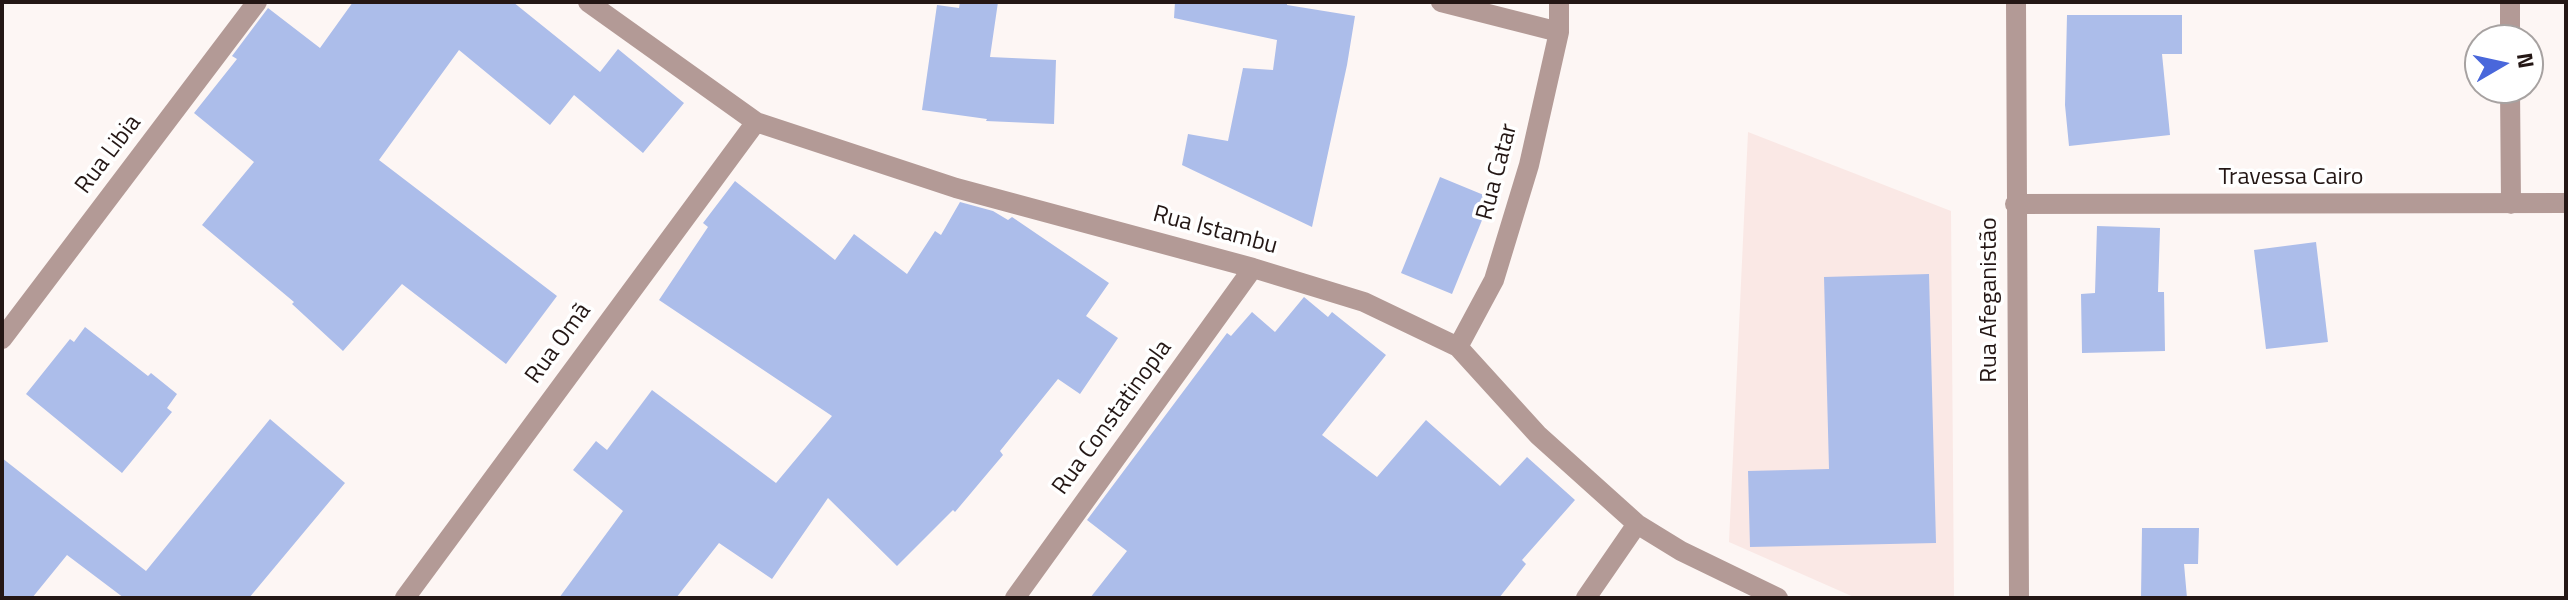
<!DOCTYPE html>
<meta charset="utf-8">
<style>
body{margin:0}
#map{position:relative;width:2568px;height:600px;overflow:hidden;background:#fdf6f4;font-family:"Titillium Web",sans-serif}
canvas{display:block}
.frame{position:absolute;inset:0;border:4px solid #241715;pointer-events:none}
.north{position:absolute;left:2464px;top:24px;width:80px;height:80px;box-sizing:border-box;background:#fff;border:2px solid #a7a2a1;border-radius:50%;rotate:81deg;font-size:22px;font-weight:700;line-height:32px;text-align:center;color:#241715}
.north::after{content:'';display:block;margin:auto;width:28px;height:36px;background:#4967db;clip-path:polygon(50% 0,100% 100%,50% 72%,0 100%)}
</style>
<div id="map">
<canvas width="2568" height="600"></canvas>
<div class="frame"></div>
<div class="north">N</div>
</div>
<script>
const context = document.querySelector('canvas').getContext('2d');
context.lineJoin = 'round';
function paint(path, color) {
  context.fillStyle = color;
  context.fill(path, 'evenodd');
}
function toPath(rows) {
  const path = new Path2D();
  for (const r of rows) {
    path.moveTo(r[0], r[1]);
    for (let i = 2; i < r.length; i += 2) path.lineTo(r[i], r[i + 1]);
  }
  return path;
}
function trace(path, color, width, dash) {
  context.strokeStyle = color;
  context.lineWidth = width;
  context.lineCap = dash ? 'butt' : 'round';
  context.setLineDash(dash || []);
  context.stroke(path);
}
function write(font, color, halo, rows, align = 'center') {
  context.font = font + ' "Titillium Web",sans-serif';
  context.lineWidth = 7;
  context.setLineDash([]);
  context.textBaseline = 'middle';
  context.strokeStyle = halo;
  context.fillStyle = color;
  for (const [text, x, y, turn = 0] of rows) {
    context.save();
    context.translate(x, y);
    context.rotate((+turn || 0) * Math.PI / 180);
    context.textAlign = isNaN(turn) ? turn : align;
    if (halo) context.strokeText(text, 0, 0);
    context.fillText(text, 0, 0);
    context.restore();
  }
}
paint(toPath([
 [1748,132,1951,211,1954,598,1856,598,1729,542]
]), '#fae8e5');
paint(toPath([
 [353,2,513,2,600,72,618,49,684,103,643,153,574,95,550,125,459,50,379,160,557,296,506,364,402,284,343,351,292,304,294,302,202,225,254,162,194,113,237,59,232,56,268,8,320,48],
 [960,2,998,2,990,57,1056,60,1054,124,986,121,987,119,922,110,937,5,959,8],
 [1175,2,1287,2,1287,5,1355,16,1347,65,1312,227,1182,165,1188,134,1228,141,1243,68,1273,70,1277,40,1174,18],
 [2067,15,2182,15,2182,54,2162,54,2170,135,2069,146,2065,105],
 [1440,177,1491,198,1452,294,1401,273],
 [735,181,835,260,854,234,907,274,935,231,941,235,960,202,993,211,1008,220,1012,217,1109,283,1086,316,1118,338,1080,394,1058,379,1000,451,1003,455,955,512,953,510,897,566,828,498,772,579,719,543,676,598,559,598,623,511,573,470,596,441,607,450,652,390,776,483,832,416,659,300,708,227,703,223],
 [2097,226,2160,228,2158,292,2164,292,2165,351,2082,353,2081,294,2095,293],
 [2316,242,2328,342,2266,349,2254,250],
 [1929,274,1936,543,1750,547,1748,471,1829,469,1824,277],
 [1304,297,1328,317,1332,312,1386,355,1322,435,1377,477,1426,420,1500,486,1527,457,1575,500,1522,560,1526,564,1499,598,1090,598,1127,551,1087,520,1227,333,1231,336,1252,312,1275,332],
 [85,327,148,376,151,373,177,394,167,408,172,412,122,473,26,394,70,339,74,342],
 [270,419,345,483,249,598,124,598,67,555,32,598,2,598,2,458,146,571],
 [2142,528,2199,528,2198,564,2184,564,2187,598,2141,598]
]), '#acbdea');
trace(toPath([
 [588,2,756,122,956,188,1253,268,1364,302,1458,347,1538,435,1637,524,1681,551,1778,598],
 [1441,2,1559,32],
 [2016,2,2019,598],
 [2510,2,2510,40],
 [2510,88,2511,204],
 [2015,204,2566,203],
 [2,339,257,2],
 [1458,347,1494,280,1529,165,1559,32,1559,2],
 [405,598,756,122],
 [1015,598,1253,268],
 [1586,598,1637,524]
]), '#b39a96', 20);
write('24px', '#241715', '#fff', [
 ["Rua Libia",109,155,-53],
 ["Rua Catar",1498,172,-75],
 ["Travessa Cairo",2291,178],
 ["Rua Istambu",1215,231,15],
 ["Rua Afeganistão",1990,300,-90],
 ["Rua Omã",559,344,-54],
 ["Rua Constatinopla",1113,418,-54]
]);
</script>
